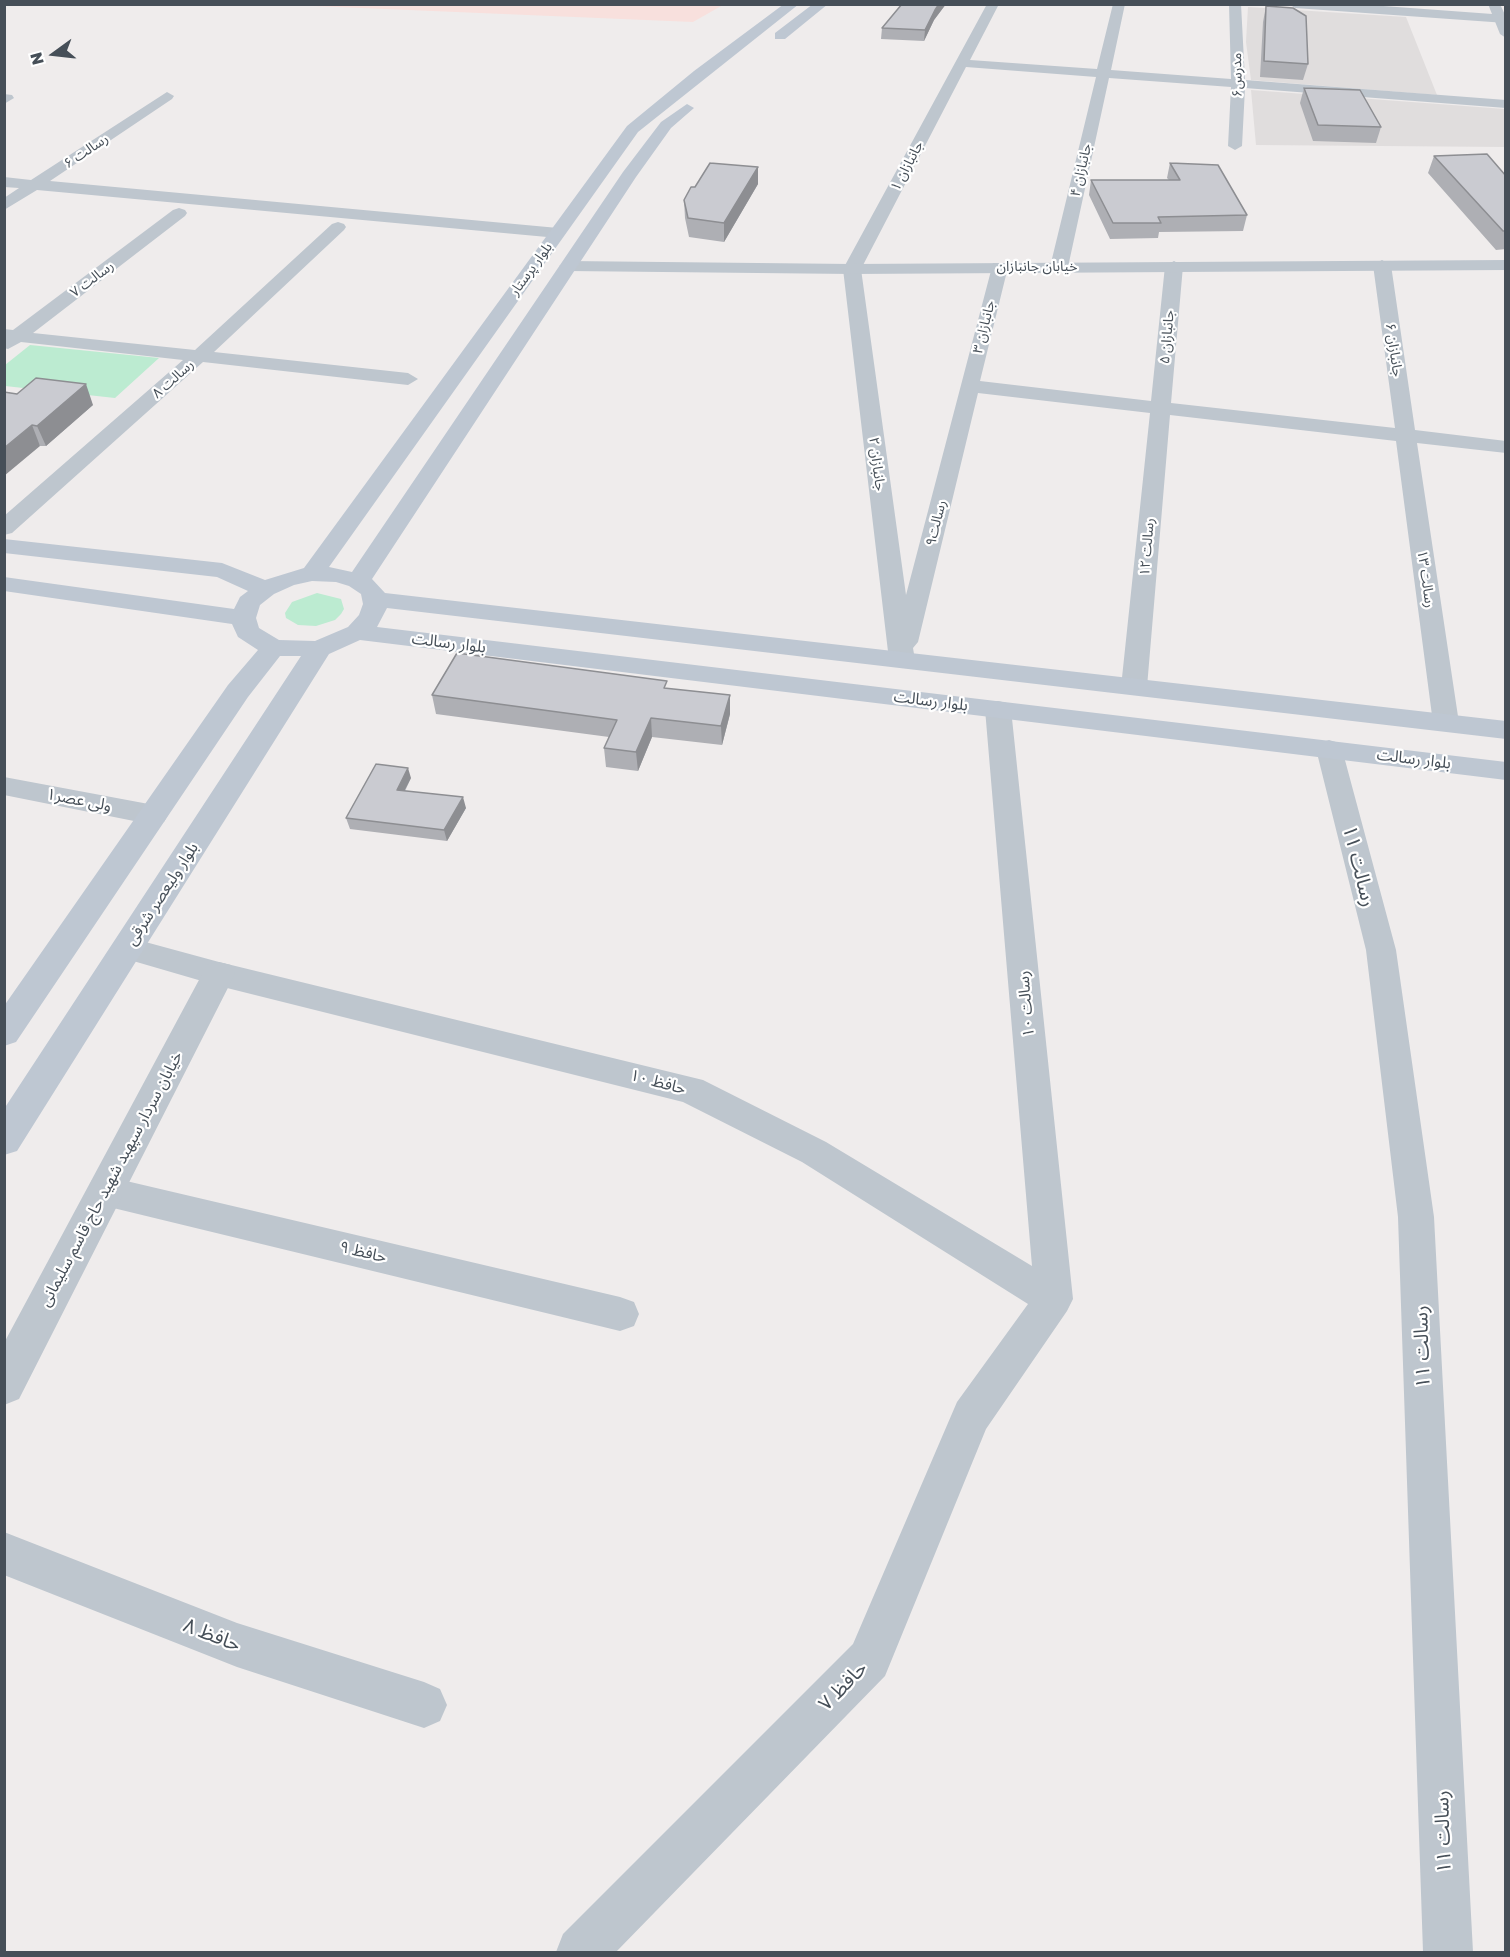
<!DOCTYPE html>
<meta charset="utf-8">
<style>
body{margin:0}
#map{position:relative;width:1510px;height:1957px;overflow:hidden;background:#efecec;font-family:"Golos Text",sans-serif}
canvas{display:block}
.frame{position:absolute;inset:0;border:6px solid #464f58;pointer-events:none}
.north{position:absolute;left:24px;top:24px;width:60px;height:60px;-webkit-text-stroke:4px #fff;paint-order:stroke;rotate:255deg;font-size:16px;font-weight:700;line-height:24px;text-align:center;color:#464f58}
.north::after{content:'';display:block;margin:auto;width:21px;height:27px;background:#464f58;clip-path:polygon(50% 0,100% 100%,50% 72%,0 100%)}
</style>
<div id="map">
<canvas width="1510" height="1957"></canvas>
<div class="frame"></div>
<div class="north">N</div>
</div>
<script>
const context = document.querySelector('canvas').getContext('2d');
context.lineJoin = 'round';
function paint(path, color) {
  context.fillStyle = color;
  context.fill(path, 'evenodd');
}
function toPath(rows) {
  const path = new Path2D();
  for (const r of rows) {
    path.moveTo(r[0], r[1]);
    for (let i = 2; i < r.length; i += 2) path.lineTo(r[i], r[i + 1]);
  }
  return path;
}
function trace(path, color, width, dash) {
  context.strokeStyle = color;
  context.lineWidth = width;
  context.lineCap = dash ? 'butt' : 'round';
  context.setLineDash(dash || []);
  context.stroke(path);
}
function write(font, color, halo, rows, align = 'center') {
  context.font = font + ' "Golos Text","Noto Sans Arabic",sans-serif';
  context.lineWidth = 4.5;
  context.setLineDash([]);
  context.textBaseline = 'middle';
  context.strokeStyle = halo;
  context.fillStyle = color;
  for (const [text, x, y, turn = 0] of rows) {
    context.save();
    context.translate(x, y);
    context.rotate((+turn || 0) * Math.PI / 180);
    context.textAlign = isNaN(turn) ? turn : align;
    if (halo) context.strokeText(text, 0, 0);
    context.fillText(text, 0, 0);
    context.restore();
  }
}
paint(toPath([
 [1248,7,1406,17,1437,95,1251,80,1246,42],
 [1251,90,1505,109,1505,147,1256,145]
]), '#e0dddd');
paint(toPath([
 [290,5,723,5,693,22]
]), '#f8e0dd');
paint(toPath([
 [30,345,159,358,115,398,5,386,5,365],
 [317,593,341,599,344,609,341,614,335,620,316,626,298,625,286,618,285,613,292,602]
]), '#bcebd1');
paint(toPath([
 [987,4,999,4,970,60,1097,69,1113,4,1125,4,1111,70,1231,79,1229,4,1241,4,1245,80,1506,100,1506,108,1245,88,1242,146,1235,150,1228,146,1231,87,1109,78,1068,267,1059,272,1050,267,1096,77,966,67,861,269,906,595,993,263,1005,263,1008,267,980,381,1151,401,1165,266,1174,261,1183,266,1171,403,1395,428,1373,265,1382,260,1391,265,1415,430,1506,441,1506,453,1417,443,1459,723,1455,729,1446,731,1437,729,1433,723,1396,441,1170,415,1147,687,1143,693,1134,695,1125,693,1121,687,1150,413,978,393,918,642,913,648,915,660,911,665,902,668,893,665,889,660,843,269,987,4],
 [1488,4,1500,4,1506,17,1506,38,1500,34,1488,4],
 [167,92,174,96,172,99,50,181,558,228,566,233,558,238,37,190,4,210,4,198,19,188,4,187,4,177,31,180,167,92],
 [4,94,12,95,14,98,4,104,4,94],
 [179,208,185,210,187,213,185,216,33,333,195,350,332,224,338,222,344,224,346,227,344,230,214,352,408,373,418,379,408,385,203,362,12,533,4,535,4,516,183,360,21,342,8,349,4,348,4,329,13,330,173,210,179,208],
 [998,701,1007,703,1011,709,1073,1299,1067,1311,986,1429,885,1676,616,1952,556,1952,563,1934,853,1644,957,1402,1028,1304,802,1162,683,1102,219,986,116,956,112,948,116,940,127,937,219,962,703,1080,826,1142,1032,1266,985,709,989,703,998,701],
 [1329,740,1339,743,1342,749,1396,950,1434,1217,1473,1952,1423,1952,1398,1217,1366,950,1316,749,1319,743,1329,740],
 [4,777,154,805,164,808,168,815,164,822,154,825,4,795,4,777],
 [105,1176,620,1297,634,1302,639,1314,634,1326,620,1331,105,1206,92,1202,87,1191,92,1180,105,1176],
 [4,1532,237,1623,424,1682,440,1689,447,1705,440,1721,424,1728,237,1667,4,1575,4,1532]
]), '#bec6ce');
paint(toPath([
 [1289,4,1356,4,1506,15,1506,23,1295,8,1289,4],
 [1506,260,1506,270,852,274,568,271,559,266,568,261,852,264,1506,260],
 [219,962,231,965,235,974,19,1399,4,1405,4,1343,207,965,219,962]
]), '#bec6ce');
paint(toPath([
 [784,4,799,4,638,132,329,567,352,572,623,172,661,122,687,104,694,108,671,128,636,177,372,579,385,593,1506,721,1506,739,387,608,377,627,1506,762,1506,780,360,640,329,654,17,1151,4,1155,4,1109,301,656,280,656,248,697,16,1042,4,1046,4,1006,228,685,258,650,238,637,232,624,4,591,4,577,234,609,240,597,248,591,217,577,4,553,4,539,222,563,265,580,304,568,627,126,694,71,784,4],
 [312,581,336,582,349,586,361,594,363,604,359,615,348,627,315,641,279,640,259,628,256,618,260,605,274,594,294,585,312,581],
 [813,4,828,4,785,39,775,39,775,33,813,4]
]), '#bec7d2');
paint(toPath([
 [902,4,946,4,934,20,924,41,881,39,882,28],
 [1266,6,1308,64,1303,80,1260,77,1263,22],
 [1304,88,1381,127,1376,143,1313,141,1300,103],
 [1434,156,1506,176,1506,249,1496,250,1428,173],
 [1170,163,1247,215,1243,231,1159,232,1158,238,1110,239,1089,195,1091,180,1169,180,1167,178],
 [758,167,758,184,724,242,689,237,685,218,684,200,695,187],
 [4,392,93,405,46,446,40,446],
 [667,688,730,714,722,745,652,737,638,771,606,767,604,748,609,737,436,714,432,695],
 [411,778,405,791,466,808,447,841,350,829,346,818]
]), '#aeafb4');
paint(toPath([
 [939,4,946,4,934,20,924,41,925,30,935,10],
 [758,167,758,184,724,242,724,223],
 [86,384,93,405,46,446,37,426],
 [32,425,40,446,4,476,4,448],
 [730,695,730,714,722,745,721,726],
 [651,718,652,737,638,771,636,752],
 [408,768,411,778,399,801,397,790],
 [463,797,466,808,447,841,444,830]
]), '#8d8e92');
const building = toPath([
 [902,4,939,4,935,10,925,30,882,28,902,4],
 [1266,6,1293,8,1306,16,1308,64,1264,61,1266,6],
 [1304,88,1360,90,1381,127,1318,125,1304,88],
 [1487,154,1506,176,1506,231,1503,231,1434,156,1487,154],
 [710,163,758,167,724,223,688,218,684,200,691,187,695,187,710,163],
 [1170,163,1218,165,1247,215,1158,217,1161,223,1113,223,1091,180,1180,180,1170,163],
 [36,378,86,384,37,426,32,425,4,448,4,392,17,394,36,378],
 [457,653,667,681,664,688,730,695,721,726,651,718,636,752,604,748,617,720,432,695,457,653],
 [376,764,408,768,397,790,463,797,444,830,346,818,376,764]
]);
paint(building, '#cacbd1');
trace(building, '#8d8e92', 1.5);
write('14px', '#464f58', '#fff', [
 ["مدرس۶",1237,75,-91],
 ["رسالت ۶",86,151,-34],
 ["جانبازان ۱",907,166,-62],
 ["جانبازان ۴",1081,170,-77],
 ["خیابان جانبازان",1037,267],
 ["بلوار پرستار",531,269,-54],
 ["رسالت ۷",92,279,-37],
 ["جانبازان ۳",984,327,-76],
 ["جانبازان ۵",1167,337,-85],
 ["جانبازان ۶",1394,350,82],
 ["رسالت ۸",173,379,-42],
 ["جانبازان ۲",877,464,83],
 ["رسالت۹",936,523,-76],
 ["رسالت ۱۲",1147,547,-85],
 ["رسالت ۱۳",1426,579,82]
]);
write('16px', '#464f58', '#fff', [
 ["بلوار رسالت",449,643,7],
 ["بلوار رسالت",931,701,7],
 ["بلوار رسالت",1414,759,7],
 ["ولی عصر۱",79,800,11],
 ["بلوار ولیعصر شرقی",162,894,-57],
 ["رسالت ۱۰",1026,1004,-95],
 ["حافظ ۱۰",658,1082,15],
 ["خیابان سردار سپهبد شهید حاج قاسم سلیمانی",111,1179,-62],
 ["حافظ ۹",363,1252,13]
]);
write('20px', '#464f58', '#fff', [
 ["رسالت ۱۱",1359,866,76],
 ["رسالت ۱۱",1422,1347,-92],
 ["حافظ ۸",212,1635,21],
 ["حافظ ۷",843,1686,-46],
 ["رسالت ۱۱",1443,1832,-92]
]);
</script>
